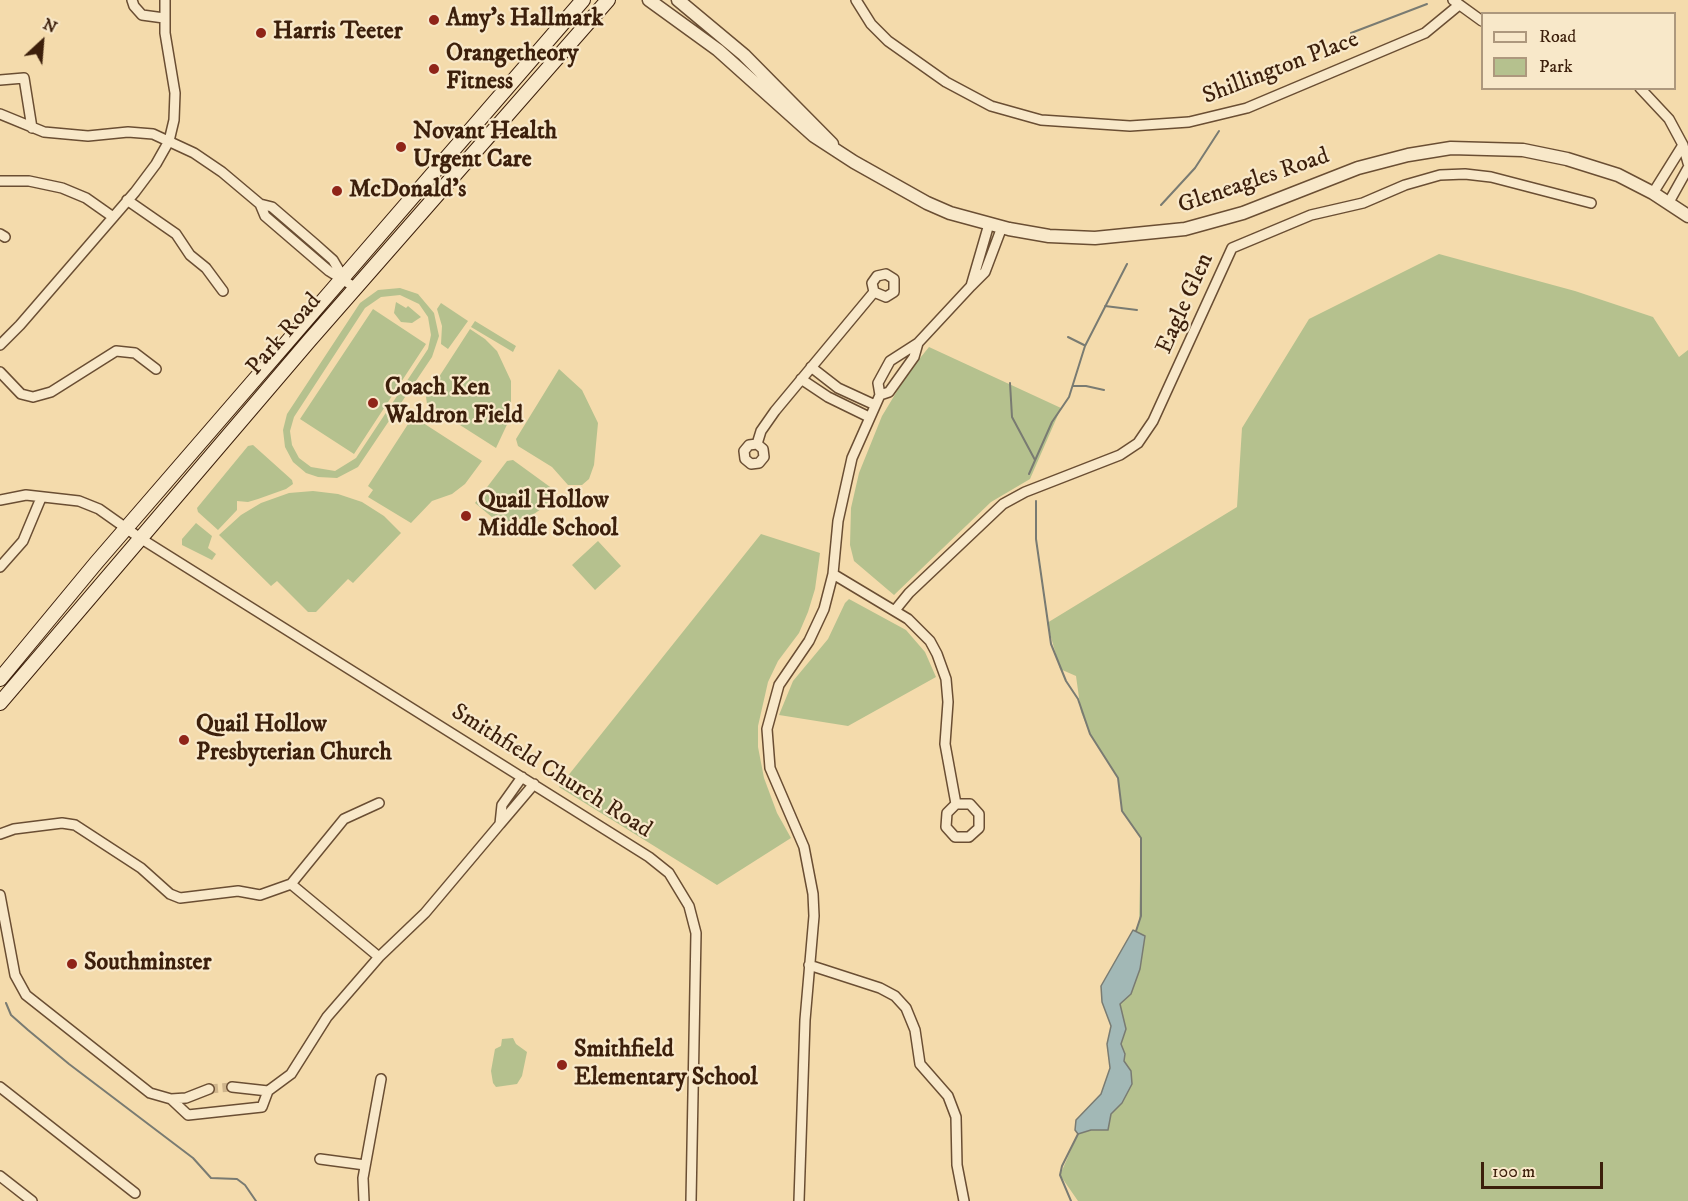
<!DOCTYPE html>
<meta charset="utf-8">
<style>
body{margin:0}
#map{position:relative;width:1688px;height:1201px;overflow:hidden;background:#f4dbac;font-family:"IM FELL DW Pica",serif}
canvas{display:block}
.legend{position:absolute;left:1481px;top:12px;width:195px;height:78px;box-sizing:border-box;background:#f8e8c9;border:2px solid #ad987d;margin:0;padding:8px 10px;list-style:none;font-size:18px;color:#3c1f0b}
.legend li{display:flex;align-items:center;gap:12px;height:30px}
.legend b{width:30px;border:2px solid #ad987d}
.north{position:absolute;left:12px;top:12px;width:60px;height:60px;-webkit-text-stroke:4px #f8e8c9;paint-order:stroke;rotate:26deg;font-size:16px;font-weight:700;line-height:24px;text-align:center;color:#3c1f0b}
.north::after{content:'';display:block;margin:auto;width:21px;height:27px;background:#3c1f0b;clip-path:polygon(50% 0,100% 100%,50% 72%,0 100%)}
.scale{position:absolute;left:1481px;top:1162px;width:122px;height:27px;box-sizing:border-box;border:3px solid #3c1f0b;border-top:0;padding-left:8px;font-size:18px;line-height:21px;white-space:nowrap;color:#3c1f0b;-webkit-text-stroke:4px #f8e8c9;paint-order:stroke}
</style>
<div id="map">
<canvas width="1688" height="1201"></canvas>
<ul class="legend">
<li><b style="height:8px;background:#f8e8c9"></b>Road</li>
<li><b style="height:16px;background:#b5c18e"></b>Park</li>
</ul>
<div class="north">N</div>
<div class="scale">100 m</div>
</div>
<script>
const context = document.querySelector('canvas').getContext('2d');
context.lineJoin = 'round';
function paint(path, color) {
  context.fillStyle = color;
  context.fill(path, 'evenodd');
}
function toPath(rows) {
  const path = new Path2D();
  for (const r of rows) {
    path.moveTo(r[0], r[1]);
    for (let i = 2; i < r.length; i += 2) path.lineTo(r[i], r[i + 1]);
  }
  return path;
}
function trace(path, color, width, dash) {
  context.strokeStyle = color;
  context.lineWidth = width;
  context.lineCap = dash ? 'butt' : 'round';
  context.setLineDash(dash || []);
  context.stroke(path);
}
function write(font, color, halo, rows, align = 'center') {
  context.font = font + ' "IM FELL DW Pica",serif';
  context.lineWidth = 4.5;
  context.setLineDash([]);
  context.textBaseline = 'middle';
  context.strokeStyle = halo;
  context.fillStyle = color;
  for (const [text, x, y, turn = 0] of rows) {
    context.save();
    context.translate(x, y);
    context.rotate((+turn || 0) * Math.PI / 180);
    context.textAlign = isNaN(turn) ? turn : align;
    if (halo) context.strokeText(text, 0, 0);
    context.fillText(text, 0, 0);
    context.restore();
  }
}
paint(toPath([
 [1439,254,1575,291,1653,317,1679,357,1688,350,1688,1201,1078,1201,1060,1175,1078,1134,1079,1121,1114,1090,1116,1018,1105,992,1139,924,1141,839,1122,811,1118,778,1090,734,1081,712,1076,676,1060,669,1047,623,1237,507,1242,428,1309,319],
 [400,288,418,294,434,313,439,336,432,357,358,467,337,478,318,477,306,473,293,462,285,447,283,430,287,414,360,303,378,290],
 [400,295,419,304,428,317,431,335,428,349,356,458,335,471,311,467,299,458,292,445,290,431,294,417,365,308,381,297],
 [396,302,406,308,408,306,421,317,412,323,401,322,394,313],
 [441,303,468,321,448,349,441,344,442,326,437,309],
 [373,309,426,344,354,454,300,419],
 [475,321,516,346,513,352,471,327],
 [470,329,485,339,497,351,511,381,511,416,496,448,427,404,426,397],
 [929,347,1061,408,1030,479,991,502,894,595,854,561,850,545,851,508,859,473,882,416,908,373],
 [559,369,582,390,598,423,594,465,589,479,582,485,568,485,552,467,518,446,516,439],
 [417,419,482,461,465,484,452,494,432,501,411,523,368,497,373,490,368,486,410,421],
 [253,445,292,480,293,484,286,489,258,499,248,502,237,501,237,510,218,530,198,512,197,508,248,446],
 [513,460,557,492,544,507,531,516,506,522,493,518,475,503,507,461],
 [313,491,338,494,362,502,384,516,401,533,353,583,348,579,316,612,308,612,277,581,271,586,219,535,241,515,261,503,289,493],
 [196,523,212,536,208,548,216,554,212,560,182,545,182,539],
 [761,534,820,553,815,589,808,612,799,633,778,661,768,682,758,726,758,747,764,778,777,813,791,838,717,885,559,787],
 [598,541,621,566,595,590,572,565],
 [849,599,906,630,925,652,936,677,848,726,779,715,793,681,828,639,845,603],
 [513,1038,516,1044,527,1052,522,1076,517,1084,496,1087,493,1083,491,1071,495,1049,501,1046,502,1039]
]), '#b5c18e');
const water = toPath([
 [1133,930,1145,936,1140,969,1131,994,1120,1004,1126,1029,1121,1044,1125,1054,1124,1061,1131,1071,1132,1084,1122,1103,1111,1114,1108,1130,1091,1130,1078,1134,1075,1130,1076,1120,1101,1094,1110,1068,1107,1044,1111,1026,1102,1002,1101,986,1133,930]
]);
paint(water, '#a2b8b6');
trace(water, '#797b72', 1.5);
trace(toPath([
 [1351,33,1427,4],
 [1161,205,1195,168,1219,131],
 [1105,306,1137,310],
 [1068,337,1084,345],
 [1010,383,1012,417,1035,460],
 [1073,386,1086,386,1104,390],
 [1029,474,1052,422,1069,397,1085,346,1127,264],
 [1036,501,1036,539,1051,644,1066,681,1078,699,1090,734,1118,778,1122,811,1141,838,1141,916,1136,931],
 [6,1003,11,1015,28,1030,69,1064,193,1158,211,1178,237,1179,245,1185,256,1201],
 [1071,1201,1060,1175,1062,1166,1078,1134]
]), '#797b72', 2);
trace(toPath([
 [209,1089,232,1087]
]), '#cfb58c', 9, [9, 4.5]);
const minor = toPath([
 [132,0,134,6,142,15,164,18],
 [856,0,871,24,888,41,946,82,991,106,1041,120,1130,126,1189,122,1247,108,1425,33,1459,5],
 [1453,0,1482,21],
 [0,80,24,78,32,128],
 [1640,88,1669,119,1683,145],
 [0,114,44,132,88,136,128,132,153,134,194,153,222,172,260,204,265,216,329,271,356,288],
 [0,181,29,181,62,188,86,198,113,217],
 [1653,193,1683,145,1688,163],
 [127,200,176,234,190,255,206,268,223,291],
 [1669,202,1688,168],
 [260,204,272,207,315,244,333,260,343,277],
 [989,224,971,286,985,272,1002,227],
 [0,234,5,237],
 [918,343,914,357,889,392,880,395,878,383,890,361,918,343,971,286],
 [0,345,20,325,135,192,156,164,169,141,174,120,175,93,165,33,165,0],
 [811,367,838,388,875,405],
 [0,372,21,394,33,397,51,392,116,351,135,353,156,369],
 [801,379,828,397,869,417],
 [757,444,749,445,744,451,745,459,751,464,759,463,764,457,763,449,757,444,761,431,775,411,874,292,886,297,894,292,894,279,886,274,877,276,872,283,874,292],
 [0,500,26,495,79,501,99,509,140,538,649,857,669,873,689,906,696,933,691,1201],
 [0,567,23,541,41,498],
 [833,574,908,619,930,641,937,654,946,679,948,702,945,744,956,804,947,813,946,827,955,837,969,837,979,828,979,814,970,804,956,804],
 [896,609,909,593,1003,504,1025,492,1120,455,1138,443,1153,421,1232,248,1311,215,1363,203,1405,185,1440,175,1465,174,1491,177,1591,203],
 [522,777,502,805,500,824,534,784],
 [0,834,14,829,62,823,75,825,141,868,170,894,180,898,238,891,260,895,291,884,379,957],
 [291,884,344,819,379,803],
 [0,895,15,975,26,995,150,1093,171,1099],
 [809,965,880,988,895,996,906,1008,915,1030,920,1064,948,1096,956,1117,957,1165,964,1201],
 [0,1087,135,1193],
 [209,1089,186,1098,171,1099,188,1115,262,1107,268,1091,232,1087],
 [268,1091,291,1074,327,1017,379,957,425,913,500,824],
 [320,1159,365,1165],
 [0,1176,32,1201],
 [364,1201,363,1178,381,1079],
 [799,1201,805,1020,814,916,813,894,804,847,770,768,767,729,779,685,809,641,824,609,833,574,838,521,852,458,880,395]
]);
const tertiary = toPath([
 [649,0,718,50,814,136,854,162,927,203,950,213,1009,229,1049,236,1095,238,1185,229,1243,213,1358,168,1408,155,1451,148,1523,150,1567,159,1618,175,1653,193,1688,216],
 [678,0,744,55,832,144]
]);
const secondary = toPath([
 [0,679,96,563,583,0],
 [0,703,309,341,608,0]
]);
trace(minor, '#6a4e33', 12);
trace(tertiary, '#6a4e33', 15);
trace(secondary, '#3c1f0b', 16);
trace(minor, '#f8e8c9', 9);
trace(tertiary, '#f8e8c9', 12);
trace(secondary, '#f8e8c9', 14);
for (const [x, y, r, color] of [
 [434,20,6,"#8f2418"],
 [261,33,6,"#8f2418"],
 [434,69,6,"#8f2418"],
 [401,147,6,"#8f2418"],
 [337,191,6,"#8f2418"],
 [373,403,6,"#8f2418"],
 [466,516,6,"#8f2418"],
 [184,740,6,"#8f2418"],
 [72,964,6,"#8f2418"],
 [562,1065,6,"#8f2418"]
]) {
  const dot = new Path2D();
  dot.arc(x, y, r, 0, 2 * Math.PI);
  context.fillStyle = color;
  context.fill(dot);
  trace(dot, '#f8e8c9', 2);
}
write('bold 24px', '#3c1f0b', '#f8e8c9', [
 ["Amy’s Hallmark",446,20],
 ["Harris Teeter",273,33],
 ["Orangetheory",446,55],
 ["Fitness",446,83],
 ["Novant Health",413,133],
 ["Urgent Care",413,161],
 ["McDonald's",349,191],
 ["Coach Ken",385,389],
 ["Waldron Field",385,417],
 ["Quail Hollow",478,502],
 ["Middle School",478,530],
 ["Quail Hollow",196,726],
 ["Presbyterian Church",196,754],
 ["Southminster",84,964],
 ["Smithfield",574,1051],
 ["Elementary School",574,1079]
], 'left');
write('24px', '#3c1f0b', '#f8e8c9', [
 ["Shillington Place",1281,69,-21],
 ["Gleneagles Road",1254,182,-19],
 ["Eagle Glen",1186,304,-66],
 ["Park Road",285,335,-49],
 ["Smithfield Church Road",551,772,32]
]);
</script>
